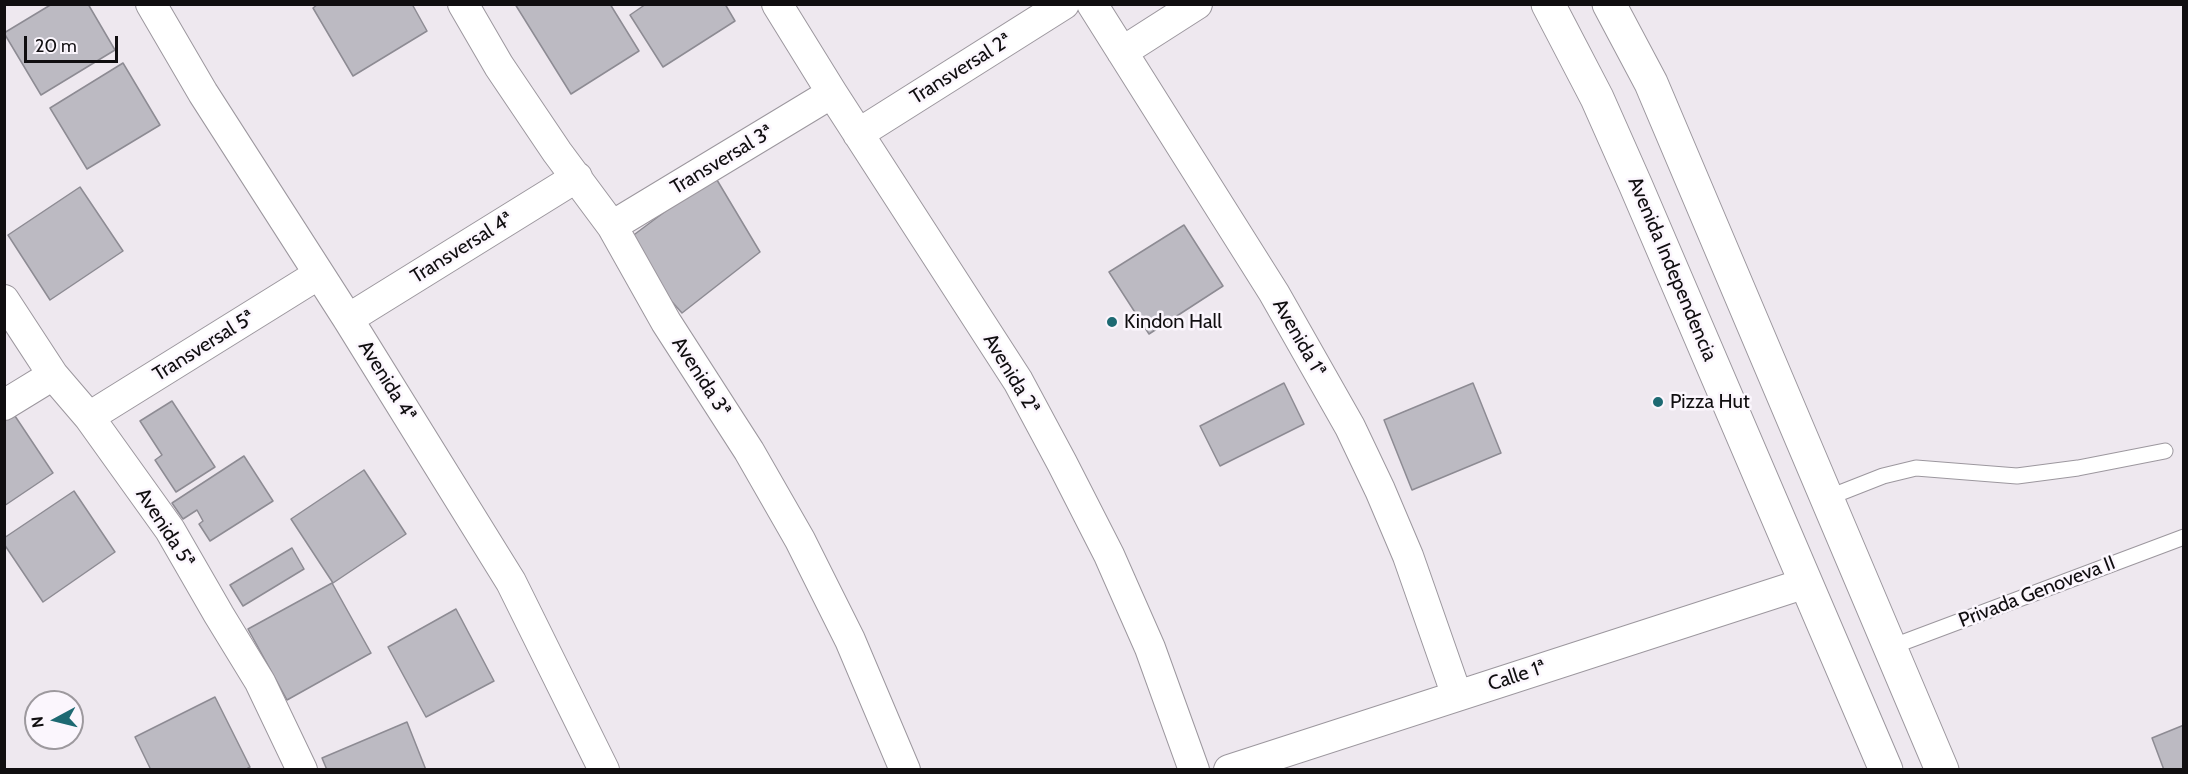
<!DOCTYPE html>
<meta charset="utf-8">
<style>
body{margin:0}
#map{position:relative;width:2188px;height:774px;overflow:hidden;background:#eee8ef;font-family:Cabin,sans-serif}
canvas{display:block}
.frame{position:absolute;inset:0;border:6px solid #100e10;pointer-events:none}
.north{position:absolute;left:24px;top:690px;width:60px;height:60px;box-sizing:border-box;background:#fbf6fd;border:2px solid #9d999e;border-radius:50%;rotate:263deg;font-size:16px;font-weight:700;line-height:24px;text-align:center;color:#100e10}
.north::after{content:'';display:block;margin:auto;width:21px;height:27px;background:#1d6972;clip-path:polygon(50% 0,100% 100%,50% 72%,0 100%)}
.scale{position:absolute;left:24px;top:36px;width:94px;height:27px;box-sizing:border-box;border:3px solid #100e10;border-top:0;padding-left:8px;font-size:18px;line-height:21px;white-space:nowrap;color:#100e10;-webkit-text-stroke:4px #fbf6fd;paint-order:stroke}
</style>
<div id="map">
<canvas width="2188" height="774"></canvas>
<div class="frame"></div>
<div class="north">N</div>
<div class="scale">20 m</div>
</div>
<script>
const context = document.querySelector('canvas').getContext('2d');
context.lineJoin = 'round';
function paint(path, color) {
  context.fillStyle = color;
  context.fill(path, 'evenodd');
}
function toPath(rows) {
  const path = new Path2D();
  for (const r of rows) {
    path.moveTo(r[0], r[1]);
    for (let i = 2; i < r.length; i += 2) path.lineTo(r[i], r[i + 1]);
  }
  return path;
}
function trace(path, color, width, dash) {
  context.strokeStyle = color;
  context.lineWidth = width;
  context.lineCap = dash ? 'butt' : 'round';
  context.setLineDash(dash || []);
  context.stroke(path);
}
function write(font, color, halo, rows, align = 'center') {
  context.font = font + ' Cabin,sans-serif';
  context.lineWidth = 5;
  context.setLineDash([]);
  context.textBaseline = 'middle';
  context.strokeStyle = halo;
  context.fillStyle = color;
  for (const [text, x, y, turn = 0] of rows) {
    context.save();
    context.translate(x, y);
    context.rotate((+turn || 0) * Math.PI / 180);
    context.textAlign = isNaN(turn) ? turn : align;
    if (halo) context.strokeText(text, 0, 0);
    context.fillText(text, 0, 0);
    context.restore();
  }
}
const building = toPath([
 [52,4,88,4,115,50,41,95,4,33,52,4],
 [318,4,412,4,427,31,353,76,313,8,318,4],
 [515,4,610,4,639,51,571,94,515,4],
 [646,4,725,4,735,21,663,67,630,15,646,4],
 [123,63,160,125,87,169,50,108,123,63],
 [714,175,760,252,682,313,657,285,631,237,714,175],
 [80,187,123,251,50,300,8,235,80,187],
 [1184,225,1223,286,1149,334,1109,272,1184,225],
 [1284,383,1304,424,1220,466,1200,426,1284,383],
 [1473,383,1501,453,1412,490,1384,420,1473,383],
 [172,401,215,467,176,492,155,460,162,455,140,421,172,401],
 [11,410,53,473,4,506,4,415,11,410],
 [244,456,273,501,210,541,199,524,203,521,197,510,183,519,172,503,244,456],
 [364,470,406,534,333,583,291,519,364,470],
 [74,491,115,552,43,602,4,544,4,538,74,491],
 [292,548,304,569,243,606,230,585,292,548],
 [332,583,371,653,287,700,248,629,332,583],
 [456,609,494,681,426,717,388,647,456,609],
 [215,697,250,767,245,770,151,770,135,737,215,697],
 [407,722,426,770,327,770,322,758,407,722],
 [2184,725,2184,770,2164,770,2152,738,2184,725]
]);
paint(building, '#bcbac2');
trace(building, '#8d8b93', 1.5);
const service = toPath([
 [1827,498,1883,476,1916,468,2017,476,2078,468,2165,451],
 [1891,647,2184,537]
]);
const minor = toPath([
 [151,4,203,93,348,319,511,582,604,770],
 [463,4,499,66,557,152,612,226,666,322,749,451,800,540,850,640,905,770],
 [777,4,832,93,1018,381,1062,463,1109,555,1150,648,1194,770],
 [1092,4,1274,293,1350,427,1380,490,1408,556,1457,696],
 [1122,52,1197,4],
 [858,134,1064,4],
 [612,226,832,93],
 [4,300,53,375,89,417,170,530,219,615,260,682,302,770],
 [348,319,577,177],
 [4,405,53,375],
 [89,417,319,274],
 [1229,770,1806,583]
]);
const secondary = toPath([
 [1548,4,1597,98,1636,186,1886,770],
 [1609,4,1651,83,1942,770]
]);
trace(service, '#9c979e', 17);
trace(minor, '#9c979e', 32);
trace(secondary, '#9c979e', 35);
trace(service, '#fff', 15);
trace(minor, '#fff', 30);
trace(secondary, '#fff', 33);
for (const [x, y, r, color] of [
 [1112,322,6,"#1d6972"],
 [1658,402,6,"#1d6972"]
]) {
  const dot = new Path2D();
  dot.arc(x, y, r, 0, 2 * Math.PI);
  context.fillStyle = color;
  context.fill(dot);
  trace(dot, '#fbf6fd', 2);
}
write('20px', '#100e10', '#fbf6fd', [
 ["Transversal 2ª",961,69,-32],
 ["Transversal 3ª",722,160,-31],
 ["Transversal 4ª",462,248,-32],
 ["Avenida Independencia",1672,269,67],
 ["Avenida 1ª",1299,338,60],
 ["Transversal 5ª",204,346,-32],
 ["Avenida 2ª",1011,374,59],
 ["Avenida 3ª",701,377,57],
 ["Avenida 4ª",387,381,58],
 ["Avenida 5ª",165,528,57],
 ["Privada Genoveva II",2037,592,-21],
 ["Calle 1ª",1517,676,-18]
]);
write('20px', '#100e10', '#fbf6fd', [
 ["Kindon Hall",1124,322],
 ["Pizza Hut",1670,402]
], 'left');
</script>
